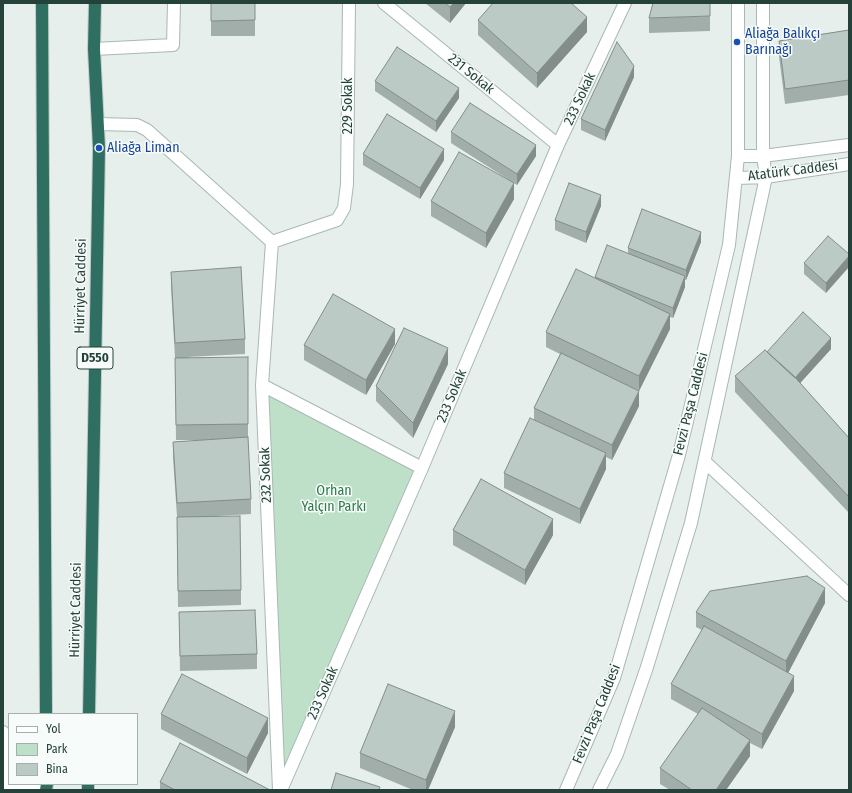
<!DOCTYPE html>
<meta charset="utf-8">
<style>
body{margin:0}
#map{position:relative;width:852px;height:793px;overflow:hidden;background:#e6efeb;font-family:"Fira Sans Condensed",sans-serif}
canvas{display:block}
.frame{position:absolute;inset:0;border:4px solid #24423a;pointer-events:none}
.legend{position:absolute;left:8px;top:713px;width:130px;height:72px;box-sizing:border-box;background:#f7fbf9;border:1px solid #a3b1ad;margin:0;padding:5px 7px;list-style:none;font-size:12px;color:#24423a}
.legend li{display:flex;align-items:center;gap:8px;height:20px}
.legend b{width:20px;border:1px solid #a3b1ad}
</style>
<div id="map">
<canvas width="852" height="793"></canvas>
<div class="frame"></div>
<ul class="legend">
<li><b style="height:5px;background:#fff"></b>Yol</li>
<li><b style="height:11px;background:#bfe0c8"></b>Park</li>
<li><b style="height:11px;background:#bbcac4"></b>Bina</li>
</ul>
</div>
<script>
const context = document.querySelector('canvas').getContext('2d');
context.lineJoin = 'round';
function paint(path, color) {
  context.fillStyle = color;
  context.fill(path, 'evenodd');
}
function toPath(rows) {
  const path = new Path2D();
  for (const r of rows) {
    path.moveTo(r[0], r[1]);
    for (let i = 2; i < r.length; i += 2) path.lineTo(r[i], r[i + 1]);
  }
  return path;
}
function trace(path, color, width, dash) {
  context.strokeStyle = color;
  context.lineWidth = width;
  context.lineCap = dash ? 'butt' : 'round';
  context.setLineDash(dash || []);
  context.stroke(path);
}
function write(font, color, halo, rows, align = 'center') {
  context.font = font + ' "Fira Sans Condensed",sans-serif';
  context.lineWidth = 3;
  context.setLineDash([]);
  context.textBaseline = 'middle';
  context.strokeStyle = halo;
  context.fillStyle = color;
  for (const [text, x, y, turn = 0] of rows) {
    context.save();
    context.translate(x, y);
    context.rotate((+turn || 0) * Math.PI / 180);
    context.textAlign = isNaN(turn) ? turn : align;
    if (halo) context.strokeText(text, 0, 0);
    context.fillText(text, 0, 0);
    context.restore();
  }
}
paint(toPath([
 [262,385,422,468,281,790]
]), '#bfe0c8');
const minor = toPath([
 [384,3,558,145],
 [94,49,173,45,174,3],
 [98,124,137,125,147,130,272,242],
 [738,156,763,156,849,145],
 [737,178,766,177,849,164],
 [262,385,422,468],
 [705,462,849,595],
 [3,732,3,790],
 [3,785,47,784],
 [279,790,262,385,272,242,337,220,344,208,347,184,349,3],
 [281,790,422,468,558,145,625,3],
 [566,790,614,678,679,455,729,245,738,156,738,3],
 [599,790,617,754,647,667,691,523,766,177,763,156,763,3]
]);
const highway = toPath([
 [42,3,46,714],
 [89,714,99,148,94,49,95,3],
 [46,790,47,784],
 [88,790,88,784]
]);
trace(minor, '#a8b8b2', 14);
trace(highway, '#c2cac8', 14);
trace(minor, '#fff', 12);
trace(highway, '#2f6f62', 12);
paint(toPath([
 [211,3,255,3,255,36,211,36],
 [425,3,466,3,450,23],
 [710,16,710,31,649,33,649,18],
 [478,20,587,32,537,88,478,35],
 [849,30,849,95,785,104,779,56,779,41],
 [634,77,605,141,581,130,581,119],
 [375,81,459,98,436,132,375,91],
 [451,132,536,156,517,185,451,143],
 [363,154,444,160,420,199,363,165],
 [514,199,486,248,431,216,431,201],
 [601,206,586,243,555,230,555,220],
 [701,242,686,280,685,280,685,287,673,318,670,317,670,329,639,391,639,406,612,460,606,457,606,469,580,524,504,488,504,473,534,420,534,408,560,354,546,347,546,332,595,278,595,277,628,253,628,248],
 [849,254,826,293,804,274,804,263],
 [171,272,245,339,245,354,188,357,248,424,248,439,251,499,251,514,217,516,241,590,241,605,178,607,177,517,173,457,173,442,207,440,176,440,175,358,171,287],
 [395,344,366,395,304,360,304,345],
 [831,349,800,383,849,438,849,513,735,392,735,376,767,352],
 [448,364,413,438,376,401,376,386],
 [453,530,553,535,525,585,453,545],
 [825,603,788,673,794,691,762,749,750,743,750,756,726,790,670,790,660,784,660,768,698,714,671,699,671,684,702,630,696,627,696,612],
 [179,612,257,654,257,669,180,671],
 [161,714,268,733,247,774,161,729],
 [455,727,428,790,413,790,360,768,360,753],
 [160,782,270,790,160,790]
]), '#a1aea9');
paint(toPath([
 [454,3,466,3,450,23,450,7],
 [587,17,587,32,537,88,537,73],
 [634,66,634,77,605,141,605,130],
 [459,88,459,98,436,132,436,121],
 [536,145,536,156,517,185,517,174],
 [444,149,444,160,420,199,420,188],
 [514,183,514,199,486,248,486,233],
 [601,195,601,206,586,243,586,232],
 [701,232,701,242,686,280,686,270],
 [849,256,849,267,826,293,826,283],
 [685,276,685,287,673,318,673,308],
 [670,314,670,329,639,391,639,376],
 [395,329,395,344,366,395,366,380],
 [831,338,831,349,793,391,793,380],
 [448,348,448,364,413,438,413,423],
 [639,391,639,406,612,460,612,445],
 [606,453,606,469,580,524,580,509],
 [553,519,553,535,525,585,525,570],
 [825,588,825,603,786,677,786,661],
 [794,676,794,691,762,749,762,734],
 [455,711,455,727,428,790,426,790,426,780],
 [268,718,268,733,247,774,247,758],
 [750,740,750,756,726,790,716,790]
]), '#838d89');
const building = toPath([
 [211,3,255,3,255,20,211,21,211,3],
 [445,3,454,3,450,7,445,3],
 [493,3,571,3,587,17,537,73,478,20,493,3],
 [653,3,710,3,710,16,649,18,653,3],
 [849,30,849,80,785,89,779,41,849,30],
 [617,42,634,66,605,130,581,119,617,42],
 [397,47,459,88,436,121,375,81,397,47],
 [470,103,536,145,517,174,451,132,470,103],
 [387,114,444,149,420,188,363,154,387,114],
 [459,152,514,183,486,233,431,201,459,152],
 [569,183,601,195,586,232,555,220,569,183],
 [642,209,701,232,686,270,628,248,642,209],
 [828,236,849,254,849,256,826,283,804,263,828,236],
 [607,245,685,276,673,308,595,277,607,245],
 [241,267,245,339,175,343,171,272,241,267],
 [576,269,670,314,639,376,546,332,576,269],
 [333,294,395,329,366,380,304,345,333,294],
 [803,312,831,338,795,378,767,352,803,312],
 [404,328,448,348,413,423,376,386,404,328],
 [765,350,793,375,849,438,849,497,735,376,765,350],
 [561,353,639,391,612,445,534,408,561,353],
 [248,357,248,424,176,425,175,358,248,357],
 [530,418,606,453,580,509,504,473,530,418],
 [248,437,251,499,177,503,173,442,248,437],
 [481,479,553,519,525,570,453,530,481,479],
 [240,516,241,590,178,591,177,517,240,516],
 [807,576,825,588,786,661,696,612,710,591,807,576],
 [255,610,257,654,180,656,179,612,255,610],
 [704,626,794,676,762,734,671,684,704,626],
 [182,674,268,718,247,758,161,714,182,674],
 [388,684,455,711,426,780,360,753,388,684],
 [702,708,750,740,716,790,692,790,660,768,702,708],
 [180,743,270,790,175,790,160,782,180,743],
 [336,773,380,787,379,790,331,790,336,773]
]);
paint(building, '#bbcac4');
trace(building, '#838d89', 1);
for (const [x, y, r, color] of [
 [737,42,4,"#1a4fb4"],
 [99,148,4,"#1a4fb4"]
]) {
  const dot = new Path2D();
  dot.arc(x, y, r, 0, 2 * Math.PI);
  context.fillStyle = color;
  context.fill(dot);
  trace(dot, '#f7fbf9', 1.5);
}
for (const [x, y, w] of [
 [95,358,36]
]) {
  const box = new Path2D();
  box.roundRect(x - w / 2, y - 11, w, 22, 3);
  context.fillStyle = '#f7fbf9';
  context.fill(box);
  trace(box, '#24423a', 1);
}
write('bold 13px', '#24423a', null, [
 ["D550",95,358]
]);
write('14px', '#164399', '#f7fbf9', [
 ["Aliağa Balıkçı",745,34],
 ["Barınağı",745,50],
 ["Aliağa Liman",107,148]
], 'left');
write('14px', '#24423a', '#f7fbf9', [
 ["231 Sokak",471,74,39],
 ["233 Sokak",580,99,-65],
 ["229 Sokak",348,106,-90],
 ["Atatürk Caddesi",793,171,-7],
 ["Hürriyet Caddesi",81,286,-89],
 ["233 Sokak",452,396,-67],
 ["Fevzi Paşa Caddesi",691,404,-76],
 ["232 Sokak",266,475,-92],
 ["Hürriyet Caddesi",76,610,-89],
 ["233 Sokak",323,693,-66],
 ["Fevzi Paşa Caddesi",597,714,-68]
]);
write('14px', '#2d7a4b', '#f7fbf9', [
 ["Orhan",334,491],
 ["Yalçın Parkı",334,507]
]);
</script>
